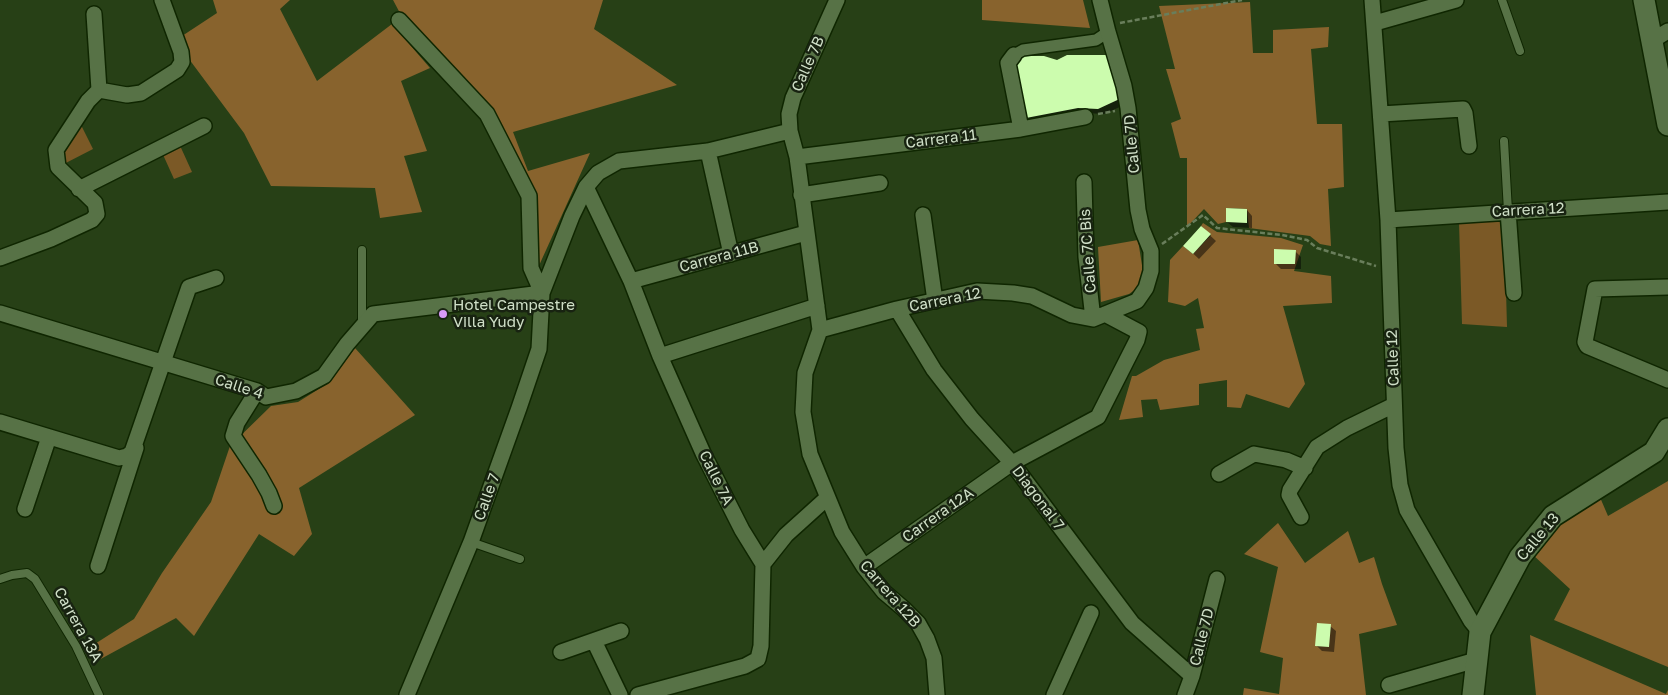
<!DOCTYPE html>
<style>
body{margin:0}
canvas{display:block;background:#274016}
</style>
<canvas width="1668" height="695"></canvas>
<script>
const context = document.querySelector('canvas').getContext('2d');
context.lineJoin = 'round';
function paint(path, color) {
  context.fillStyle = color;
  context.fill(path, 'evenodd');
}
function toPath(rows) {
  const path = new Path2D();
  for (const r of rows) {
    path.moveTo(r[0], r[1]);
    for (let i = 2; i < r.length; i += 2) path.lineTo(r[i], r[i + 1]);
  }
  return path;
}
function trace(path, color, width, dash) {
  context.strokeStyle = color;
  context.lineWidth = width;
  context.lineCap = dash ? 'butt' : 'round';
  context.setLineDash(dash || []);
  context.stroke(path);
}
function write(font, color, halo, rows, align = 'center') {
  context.font = font + ' "Golos Text",sans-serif';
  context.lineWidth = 5;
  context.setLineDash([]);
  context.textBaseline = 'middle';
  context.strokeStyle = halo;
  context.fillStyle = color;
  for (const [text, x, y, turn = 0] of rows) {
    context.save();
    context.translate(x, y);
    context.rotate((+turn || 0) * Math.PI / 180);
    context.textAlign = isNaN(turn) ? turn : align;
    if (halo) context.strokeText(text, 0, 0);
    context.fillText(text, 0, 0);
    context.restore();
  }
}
paint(toPath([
 [77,117,93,149,58,167,56,150],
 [177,139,192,172,174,179,160,148],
 [1504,219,1507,327,1462,324,1459,222]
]), '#7b5926');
paint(toPath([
 [213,0,290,0,280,9,317,81,392,24,430,68,401,81,427,151,404,156,422,212,380,218,375,188,271,186,244,133,186,55,179,38,217,13],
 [393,0,603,0,594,29,677,85,513,132,528,171,590,153,537,270,535,194,489,112,401,15],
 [982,0,1083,0,1090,28,982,20],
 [1250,2,1253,53,1273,53,1273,30,1329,27,1328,47,1311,49,1317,124,1342,124,1344,187,1328,189,1331,246,1320,244,1310,236,1249,228,1247,209,1226,208,1226,222,1218,224,1204,209,1187,227,1187,158,1180,158,1171,123,1181,119,1166,69,1175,69,1159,6],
 [1203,223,1217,232,1281,238,1303,245,1294,271,1331,276,1332,303,1283,306,1305,384,1289,408,1246,394,1241,408,1227,407,1227,380,1199,384,1199,405,1160,410,1157,399,1141,400,1143,417,1119,420,1132,376,1136,376,1164,360,1200,350,1196,329,1204,328,1198,298,1185,306,1168,302,1170,260,1183,246,1193,254,1211,235,1201,226],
 [1138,240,1144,278,1136,289,1129,294,1101,302,1098,247],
 [355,348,415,415,299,488,312,534,294,556,259,534,194,636,176,618,97,661,90,647,134,619,162,573,211,502,230,446,271,406,298,402,330,382],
 [1668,481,1668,667,1554,620,1570,589,1533,555,1553,527,1599,495,1608,516],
 [1278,523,1305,563,1348,531,1359,563,1374,557,1382,584,1397,625,1359,634,1366,695,1243,695,1244,688,1279,694,1283,658,1260,652,1278,567,1244,554],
 [1530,635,1666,694,1668,690,1668,695,1536,695]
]), '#88632d');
paint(toPath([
 [1012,63,1131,102,1104,114,1084,113,1033,123,1027,117],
 [1247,210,1252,216,1252,228,1233,227,1227,222],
 [1201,227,1216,241,1199,259,1185,246],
 [1295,251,1301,257,1301,269,1281,269,1275,263],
 [1330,626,1336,631,1334,652,1322,651,1316,645]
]), '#0007');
paint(toPath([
 [1067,55,1110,55,1126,96,1098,109,1078,108,1026,118,1010,63,1015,56,1044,56,1057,60],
 [1226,208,1247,209,1247,223,1226,222],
 [1201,226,1211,234,1193,254,1183,246],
 [1274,249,1296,250,1295,264,1274,264],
 [1317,623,1331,624,1329,647,1315,646]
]), '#ccfcae');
const service = toPath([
 [1502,0,1520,51],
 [1504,141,1508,211],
 [362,250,362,325],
 [471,542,520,559],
 [0,579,12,575,27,573,35,579,76,646,99,695]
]);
const pedestrian = toPath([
 [1014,55,1023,50,1096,40,1108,32]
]);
const minor = toPath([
 [837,0,793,98,789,114,790,131,797,157,820,330,805,373,803,412,810,454,842,532,864,567,884,592,904,609,918,623,927,639,934,658,937,695],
 [1372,0,1388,220,1396,448,1400,485,1407,510,1471,621,1480,632],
 [399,20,487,114,529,196,531,268,542,293],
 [1375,23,1456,0],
 [1653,40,1668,31],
 [1014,55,1008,63,1021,129],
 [99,90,127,95,141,93,177,70,182,62,181,52,162,0],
 [1381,114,1463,109,1465,113,1469,146],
 [708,151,731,254],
 [797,157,1021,129,1085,117],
 [1084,182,1086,257,1093,319],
 [586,187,631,281,660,356,703,453,742,530,763,564,761,646,758,659,745,666,638,695],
 [79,189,204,126],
 [801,195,880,183],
 [1508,211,1514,293],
 [923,215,935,301],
 [1388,220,1668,202],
 [0,258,51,239,92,220,97,214,95,203,58,167,56,150,88,101,99,90,94,14],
 [631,281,806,233],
 [1668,287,1595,289,1585,342,1587,346,1668,380],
 [897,309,934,370,972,419,1012,463,1132,623,1192,676],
 [0,313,257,391,266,397,296,391,324,376,347,344,373,314,542,293],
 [820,330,897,309,977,291,1013,293,1032,296,1072,315,1093,319,1137,301,1146,288,1151,271,1151,251,1142,229,1138,210,1128,108,1124,86,1108,32,1100,0],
 [660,356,817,306],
 [257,391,237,423,233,436,259,475,269,493,274,506],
 [0,422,119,458,127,456,132,452,189,287,216,278],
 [1219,474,1254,454,1286,460,1305,468],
 [25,509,49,437],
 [1301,517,1289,495,1290,490,1317,447,1347,428,1394,405],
 [763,564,786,535,827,498],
 [98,566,136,448],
 [864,567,1012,463,1098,417,1137,340,1139,332,1105,314],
 [594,641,620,695],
 [561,652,621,631],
 [1389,685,1476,660],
 [407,695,471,542,519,408,539,349,542,293,572,216,586,187,598,173,619,161,708,151,790,131],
 [1054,695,1091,613],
 [1185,695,1192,676,1217,579]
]);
const secondary = toPath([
 [1644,0,1668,125],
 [1473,695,1480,632,1520,557,1553,516,1654,452,1668,429]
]);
trace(service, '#0f2600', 10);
trace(pedestrian, '#0f2600', 14);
trace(minor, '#0f2600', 18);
trace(secondary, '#0f2600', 24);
trace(toPath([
 [1120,23,1242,0],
 [1098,114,1115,111],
 [1162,244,1203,215,1217,228,1282,235,1307,240,1317,248,1376,266]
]), '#697e5b', 2.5, [5, 2.5]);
trace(service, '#577246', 8);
trace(pedestrian, '#577246', 11);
trace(minor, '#577246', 15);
trace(secondary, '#577246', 21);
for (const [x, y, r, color] of [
 [443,314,5,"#d99af7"]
]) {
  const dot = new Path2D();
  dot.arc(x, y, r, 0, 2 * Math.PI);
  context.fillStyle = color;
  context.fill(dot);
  trace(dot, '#182311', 2);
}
write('15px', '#d0e0c8', '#182311', [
 ["Calle 7B",808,64,-66],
 ["Carrera 11",941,139,-7],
 ["Calle 7D",1132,144,-95],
 ["Carrera 12",1528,210,-3],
 ["Calle 7C Bis",1088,251,-94],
 ["Carrera 11B",719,257,-15],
 ["Carrera 12",945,300,-11],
 ["Calle 12",1393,358,-92],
 ["Calle 4",239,387,18],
 ["Calle 7A",716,478,64],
 ["Calle 7",487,497,-70],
 ["Diagonal 7",1038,498,53],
 ["Carrera 12A",938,515,-35],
 ["Calle 13",1538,537,-50],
 ["Carrera 12B",890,594,49],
 ["Carrera 13A",78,625,61],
 ["Calle 7D",1202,637,-76]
]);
write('15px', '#d0e0c8', '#182311', [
 ["Hotel Campestre",453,305],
 ["Villa Yudy",453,322]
], 'left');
</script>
